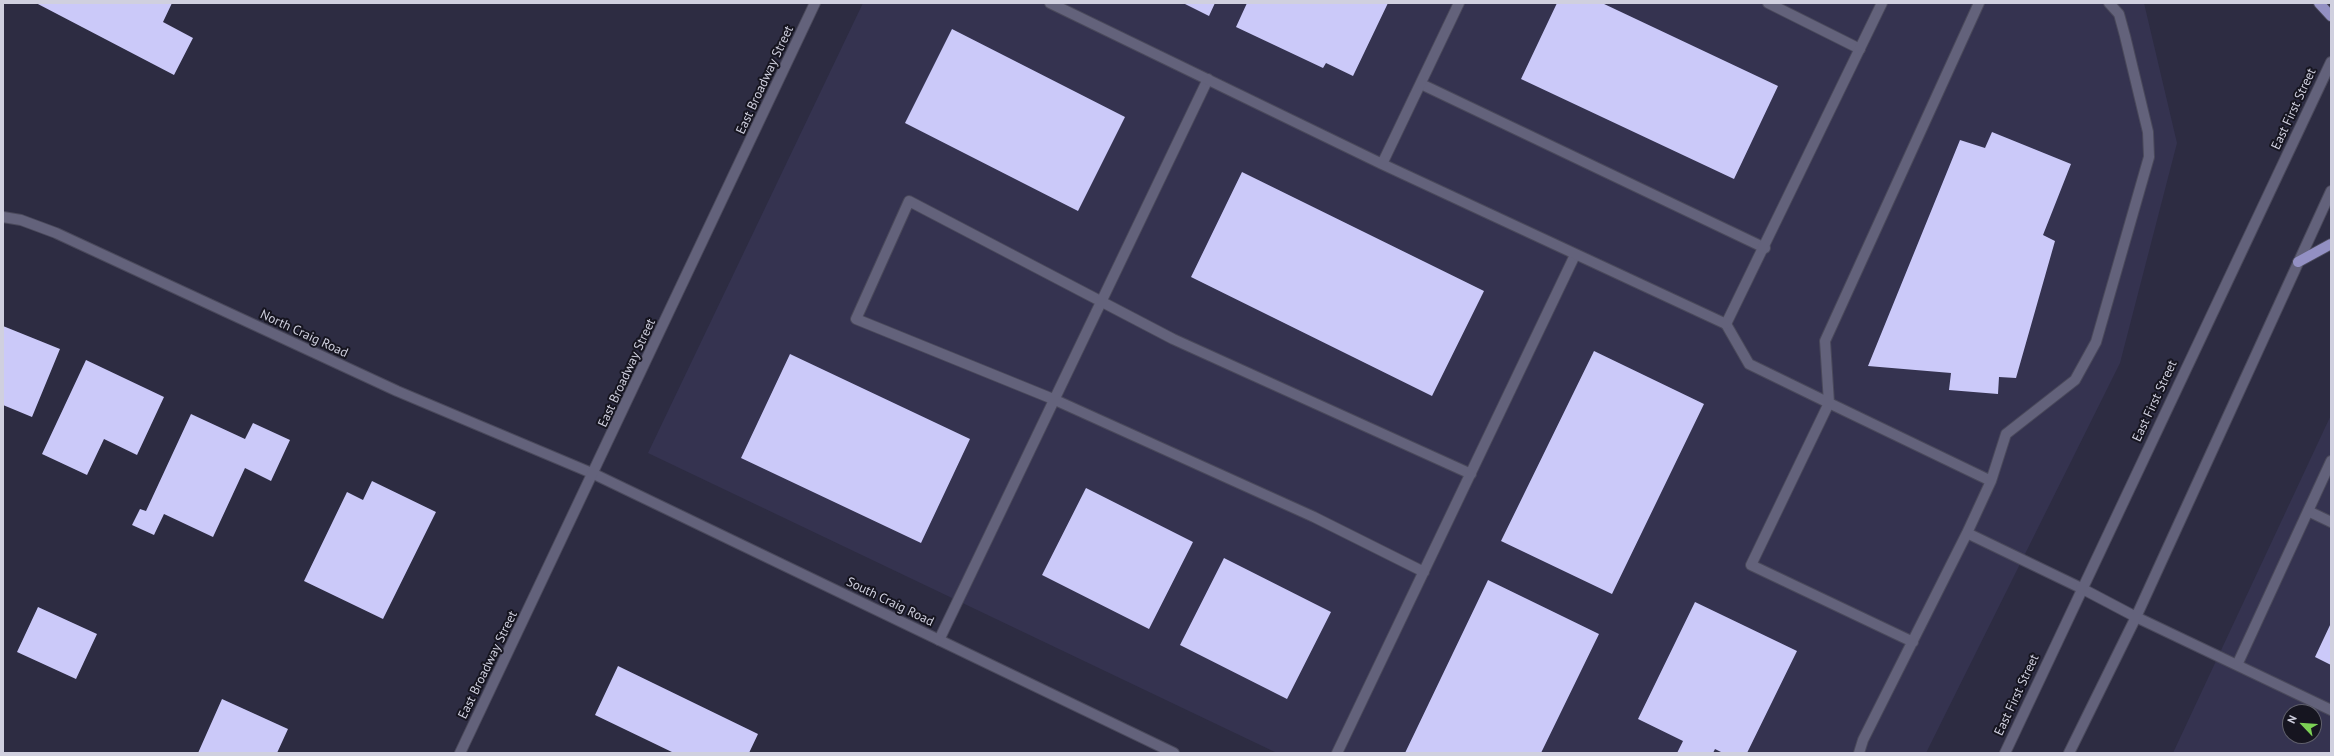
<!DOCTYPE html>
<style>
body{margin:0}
#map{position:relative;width:2334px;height:756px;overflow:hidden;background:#2d2c42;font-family:"PT Sans",sans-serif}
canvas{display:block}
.frame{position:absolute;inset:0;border:4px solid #d0d0df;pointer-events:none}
.north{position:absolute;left:2282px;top:704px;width:40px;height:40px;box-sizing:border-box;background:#161520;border:1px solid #60606c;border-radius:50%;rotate:295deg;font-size:11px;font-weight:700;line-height:16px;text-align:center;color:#d0d0df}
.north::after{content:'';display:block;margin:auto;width:14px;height:18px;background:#7cd155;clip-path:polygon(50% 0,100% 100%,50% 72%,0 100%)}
</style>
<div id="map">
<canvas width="2334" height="756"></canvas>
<div class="frame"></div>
<div class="north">N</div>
</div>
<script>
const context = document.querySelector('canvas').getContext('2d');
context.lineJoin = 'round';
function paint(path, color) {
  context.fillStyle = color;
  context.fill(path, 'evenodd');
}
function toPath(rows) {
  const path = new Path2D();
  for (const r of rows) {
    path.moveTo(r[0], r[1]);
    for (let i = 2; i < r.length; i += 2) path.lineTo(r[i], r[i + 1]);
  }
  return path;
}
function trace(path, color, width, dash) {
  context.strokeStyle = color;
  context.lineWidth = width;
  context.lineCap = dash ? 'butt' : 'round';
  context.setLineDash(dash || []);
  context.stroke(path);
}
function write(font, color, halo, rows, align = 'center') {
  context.font = font + ' "PT Sans",sans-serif';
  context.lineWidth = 4;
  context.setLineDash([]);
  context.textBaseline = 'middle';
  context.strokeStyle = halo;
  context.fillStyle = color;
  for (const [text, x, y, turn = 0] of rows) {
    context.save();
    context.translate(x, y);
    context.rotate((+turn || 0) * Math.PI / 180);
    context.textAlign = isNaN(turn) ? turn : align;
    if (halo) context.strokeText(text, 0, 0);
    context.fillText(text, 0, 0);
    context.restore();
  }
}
paint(toPath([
 [863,3,2144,3,2177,143,2120,363,1926,753,1277,753,648,453],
 [2331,415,2331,753,2173,753],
 [2290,712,2314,712,2314,736,2290,736]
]), '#353350');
paint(toPath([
 [36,3,172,3,163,22,193,38,174,75],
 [1183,3,1215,3,1209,16],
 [1247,3,1388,3,1353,76,1326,63,1323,68,1236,27],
 [1557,3,1602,3,1778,86,1734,179,1521,79],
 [952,29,1125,117,1078,211,905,123],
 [1992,132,2071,164,2043,235,2055,241,2016,378,1999,377,1998,394,1949,390,1951,373,1868,366,1960,140,1985,148],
 [1242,172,1484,291,1432,396,1191,277],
 [3,326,60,349,32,417,3,405],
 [1594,351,1704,404,1612,594,1501,541],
 [790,354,970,439,921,543,741,458],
 [86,360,164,397,137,455,104,439,87,475,42,454],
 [191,414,245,439,253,423,290,440,271,481,245,468,213,537,164,514,154,535,132,525,140,509,146,511],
 [372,481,436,512,383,619,304,581,347,492,363,500],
 [1086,488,1193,542,1149,629,1042,575],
 [1224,558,1331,612,1287,699,1180,645],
 [1488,580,1599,634,1541,753,1405,753],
 [1695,602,1797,651,1747,753,1723,753,1715,749,1713,753,1677,753,1683,741,1638,719],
 [38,607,97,634,76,679,17,652],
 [2331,623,2331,665,2315,657],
 [618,666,758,734,749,753,674,753,595,715],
 [222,699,288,729,277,753,198,753]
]), '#cbc9f9');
const service = toPath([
 [1768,3,1860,49],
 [1979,3,1825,341,1829,403,1991,481],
 [1421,84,1765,248],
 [1726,324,1749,364,1829,403,1751,565,1913,642],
 [2308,511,2331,522],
 [1967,533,1991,481,2006,434,2075,380,2096,342,2149,157,2148,132,2125,36,2119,14,2109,3],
 [1424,572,1314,517,1053,399,856,319,909,201,1173,339,1471,474],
 [2136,617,2331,710],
 [939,640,1208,79],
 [2237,665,2331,461],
 [1337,753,1575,255],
 [1859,753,1863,740,1967,533,2081,588]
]);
const minor = toPath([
 [1050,3,1382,164,1726,324,1882,3],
 [1382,164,1459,3],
 [3,217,21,220,56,233,397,391,594,474,1174,753]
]);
const tertiary = toPath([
 [2081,588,2136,617],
 [460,753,815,3],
 [2005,753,2331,62],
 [2069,753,2136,617,2331,191]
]);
const primary = toPath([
 [2319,3,2331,16],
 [2298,262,2331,244]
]);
trace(service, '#4a495b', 12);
trace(minor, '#4a495b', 12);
trace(tertiary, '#4a495b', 12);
trace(primary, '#4a495b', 12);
trace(service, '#63627b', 10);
trace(minor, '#63627b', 10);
trace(tertiary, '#63627b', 10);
trace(primary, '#9390c3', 10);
write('13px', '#d0d0df', '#161520', [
 ["East Broadway Street",765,80,-65],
 ["East First Street",2294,109,-65],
 ["North Craig Road",304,334,25],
 ["East Broadway Street",627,373,-65],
 ["East First Street",2155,401,-65],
 ["South Craig Road",890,602,26],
 ["East Broadway Street",488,665,-64],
 ["East First Street",2017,695,-65]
]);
</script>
